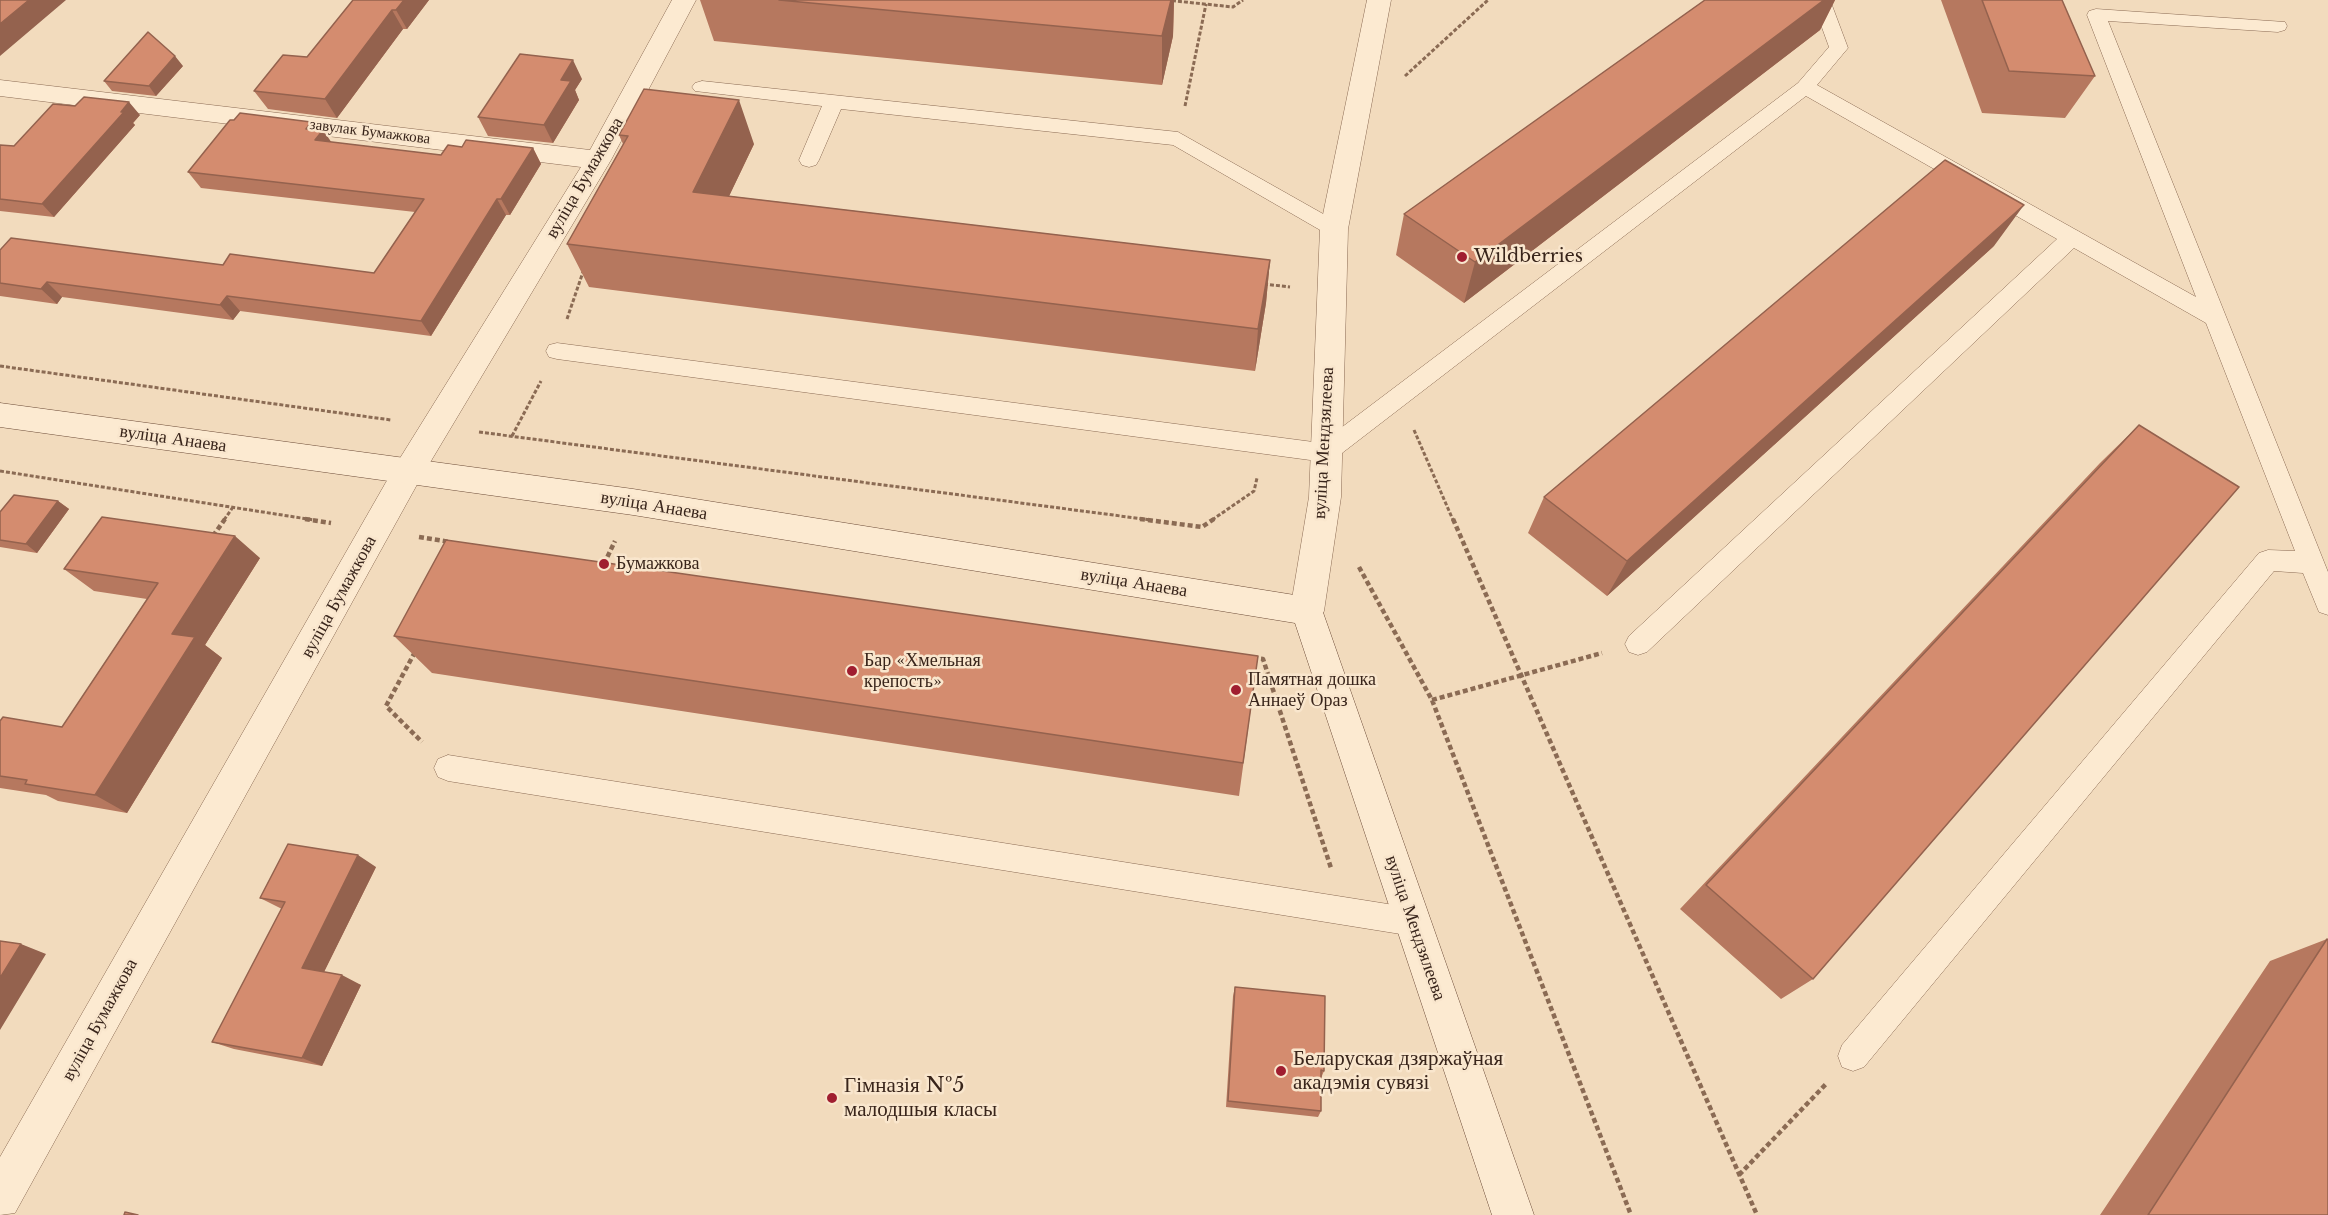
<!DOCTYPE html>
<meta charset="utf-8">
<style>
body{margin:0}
canvas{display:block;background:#f2dbbd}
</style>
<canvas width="2328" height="1215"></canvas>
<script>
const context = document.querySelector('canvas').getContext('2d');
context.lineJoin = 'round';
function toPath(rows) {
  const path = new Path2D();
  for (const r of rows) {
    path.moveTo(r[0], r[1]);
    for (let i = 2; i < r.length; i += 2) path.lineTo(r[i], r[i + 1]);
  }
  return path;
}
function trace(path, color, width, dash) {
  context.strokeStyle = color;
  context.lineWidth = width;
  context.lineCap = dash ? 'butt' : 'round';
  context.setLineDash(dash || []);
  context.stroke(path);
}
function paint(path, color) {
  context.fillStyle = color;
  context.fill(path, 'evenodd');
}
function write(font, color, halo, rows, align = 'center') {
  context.font = font + ' "Libre Baskerville",serif';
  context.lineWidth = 5;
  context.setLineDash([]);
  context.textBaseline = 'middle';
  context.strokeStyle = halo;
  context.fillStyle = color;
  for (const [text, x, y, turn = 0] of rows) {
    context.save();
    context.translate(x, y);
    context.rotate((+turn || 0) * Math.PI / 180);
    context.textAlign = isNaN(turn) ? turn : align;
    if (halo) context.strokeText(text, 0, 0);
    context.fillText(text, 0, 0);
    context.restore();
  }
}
const lane = toPath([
 [1812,0,1830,0,1848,48,1817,85,2196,297,2087,15,2089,11,2096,9,2285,22,2287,26,2285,30,2278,32,2108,21,2328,572,2328,615,2319,612,2303,573,2274,571,1864,1067,1853,1071,1842,1067,1838,1056,1842,1045,2259,553,2268,550,2295,551,2206,323,2074,248,1647,652,1638,655,1629,652,1625,644,1629,636,2057,239,1806,96,1333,460,1325,462,557,359,549,357,546,351,549,345,557,343,1321,443,1798,83,1829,47,1812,0],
 [702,81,1178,132,1341,224,1344,229,1341,234,1334,236,1327,234,1173,145,841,109,819,160,816,165,809,167,802,165,799,160,822,106,695,91,692,87,695,83,702,81],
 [448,755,1413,908,1423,912,1428,922,1423,932,1413,936,448,781,438,777,434,768,438,759,448,755]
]);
const street = toPath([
 [672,0,696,0,611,160,419,481,15,1213,0,1215,0,1157,397,463,581,167,0,96,0,80,590,150,672,0],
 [1367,0,1391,0,1348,229,1341,497,1324,611,1319,621,1307,625,1295,621,1290,611,1309,497,1320,229,1367,0]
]);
const secondary = toPath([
 [0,403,633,489,1307,597,1319,601,1534,1215,1492,1215,1295,623,633,515,0,427,0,403]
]);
trace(lane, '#8b6b54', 1);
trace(street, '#8b6b54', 1);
trace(secondary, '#6d4c38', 1);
trace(toPath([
 [1166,0,1233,7,1243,0],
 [1405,76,1488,0],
 [1185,106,1206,4],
 [1264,284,1290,287],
 [567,319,584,269],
 [0,366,391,420],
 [1414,430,1453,520],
 [479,432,1151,520],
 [512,436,541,381],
 [0,471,314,520],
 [224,520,233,507],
 [1212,520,1254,491,1257,478]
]), '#8b6b54', 3, [4, 2]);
trace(toPath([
 [305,519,331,523],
 [1140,519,1202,527,1214,519],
 [1453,519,1757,1215],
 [213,536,225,519],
 [419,537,450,542],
 [604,564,615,541],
 [1359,567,1432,700,1631,1215],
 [415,652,386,706,422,742],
 [1253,658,1263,659,1331,868],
 [1432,700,1602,653],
 [1739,1175,1826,1084]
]), '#8b6b54', 4.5, [5, 3]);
paint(lane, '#fcead1');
paint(street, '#fcead1');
paint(secondary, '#fcead1');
paint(toPath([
 [353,0,429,0,407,29,403,29,337,118,268,109,254,91,307,57],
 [700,0,1174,0,1173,36,1162,85,714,41],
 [1705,0,1835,0,1820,30,1464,303,1396,255,1404,214],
 [1941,0,2062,0,2095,76,2065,118,1982,113],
 [183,66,156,96,112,91,104,81],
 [582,79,575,90,579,100,553,143,488,136,478,117],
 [140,115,133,123,135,125,54,217,0,211,0,145,14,146],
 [317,130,331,142,441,155,462,147,533,148,541,164,510,215,506,215,431,336,240,311,233,320,62,297,57,304,0,296,0,250,223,265,374,273,415,212,201,188,188,172],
 [619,135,754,144,729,196,1270,260,1266,303,1255,371,589,287,567,244,623,144],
 [1994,246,1607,596,1528,533,1544,497],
 [2139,425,1813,979,1781,999,1680,909,2100,463],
 [58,501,69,509,37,553,0,547,0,512],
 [260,558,205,645,222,658,127,813,58,801,46,795,0,788,0,721,62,727,147,599,94,591,64,569],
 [394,636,1258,656,1239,796,432,673],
 [376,867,324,972,361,985,322,1066,234,1049,212,1042,282,909,260,898],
 [2327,939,2328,1215,2100,1215,2270,961],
 [1235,987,1324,1071,1321,1078,1321,1111,1318,1117,1226,1107,1233,996]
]), '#b6785f');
paint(toPath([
 [29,0,66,0,0,56,0,24],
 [404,0,429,0,407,29,396,10],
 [1171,0,1174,0,1173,36,1162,85,1162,36],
 [1824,0,1835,0,1820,30,1464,303,1475,262],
 [392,10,403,29,337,118,325,99],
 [175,56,183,66,156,96,149,86],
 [573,60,582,79,575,90,579,100,553,143,544,125,561,80],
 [739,100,754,144,710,236,693,192],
 [129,102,140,115,133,123,135,125,54,217,42,204],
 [311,122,320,134,323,130,334,146,326,156,306,129],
 [533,148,541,164,510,215,501,199],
 [497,199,506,215,431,336,421,321],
 [2024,205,1994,246,1607,596,1627,561],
 [1270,260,1266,303,1255,371,1258,329],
 [47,282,62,297,57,304,41,289],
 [227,296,240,311,233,320,220,305],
 [58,501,69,509,37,553,26,544],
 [235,536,260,558,205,645,222,658,127,813,95,795,172,634],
 [358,855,376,867,321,978,302,968],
 [21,944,46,954,0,1030,0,978],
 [342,975,361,985,322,1066,302,1058]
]), '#94624e');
const building = toPath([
 [0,0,29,0,0,24,0,0],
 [353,0,404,0,396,10,392,10,325,99,254,91,283,55,307,57,353,0],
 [779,0,1171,0,1162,36,779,0],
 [1705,0,1824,0,1475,262,1404,214,1705,0],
 [1982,0,2062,0,2095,76,2009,71,1982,0],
 [148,32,175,56,149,86,104,81,148,32],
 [520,54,573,60,561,80,571,81,544,125,478,117,520,54],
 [644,89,739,100,693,192,1270,260,1258,329,567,244,628,136,619,135,644,89],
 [84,97,129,102,121,112,124,112,42,204,0,199,0,145,14,146,53,104,75,106,84,97],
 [240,113,311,122,306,129,323,130,315,140,441,155,448,145,462,147,466,140,533,148,501,199,497,199,421,321,227,296,220,305,47,282,41,289,0,283,0,250,11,238,223,265,230,254,374,273,424,199,188,172,230,120,234,120,240,113],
 [1945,160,2024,205,1627,561,1544,497,1945,160],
 [2139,425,2239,487,1813,979,1706,885,2139,425],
 [14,495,58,501,26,544,0,540,0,512,14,495],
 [102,517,235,536,172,634,195,637,95,795,25,784,27,780,0,776,0,721,3,717,62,727,158,583,64,569,102,517],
 [446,540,1258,656,1243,763,394,636,446,540],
 [288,844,358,855,302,968,342,975,302,1058,212,1042,285,902,260,898,288,844],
 [2327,939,2328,940,2328,1215,2148,1215,2327,939],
 [0,941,21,944,0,978,0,941],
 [1235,987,1325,996,1324,1071,1321,1070,1321,1111,1228,1101,1235,987],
 [125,1212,138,1215,124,1215,125,1212]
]);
paint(building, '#d48c6f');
trace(building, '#94624e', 1.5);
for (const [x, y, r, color] of [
 [1462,257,6,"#a01e30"],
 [604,564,6,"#a01e30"],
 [852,671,6,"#a01e30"],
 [1236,690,6,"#a01e30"],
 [1281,1071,6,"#a01e30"],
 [832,1098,6,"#a01e30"]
]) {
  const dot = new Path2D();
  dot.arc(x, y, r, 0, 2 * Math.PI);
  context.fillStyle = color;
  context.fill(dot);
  trace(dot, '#f9e6cd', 2);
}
write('15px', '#39251b', '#f9e6cd', [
 ["завулак Бумажкова",370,132,7]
]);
write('18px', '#39251b', '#f9e6cd', [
 ["вуліца Бумажкова",585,178,-60],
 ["вуліца Анаева",173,439,8],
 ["вуліца Мендзялеева",1324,443,-87],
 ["вуліца Анаева",654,506,9],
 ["вуліца Анаева",1134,583,9],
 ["вуліца Бумажкова",339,597,-61],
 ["вуліца Мендзялеева",1415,928,71],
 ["вуліца Бумажкова",100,1020,-61]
]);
write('18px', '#39251b', '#f9e6cd', [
 ["Wildberries",1474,257],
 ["Бумажкова",616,564],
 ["Бар «Хмельная",864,661],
 ["крепость»",864,682],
 ["Памятная дошка",1248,680],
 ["Аннаеў Ораз",1248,701]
], 'left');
write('21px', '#39251b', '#f9e6cd', [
 ["Беларуская дзяржаўная",1293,1059],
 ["акадэмія сувязі",1293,1083],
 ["Гімназія №5",844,1086],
 ["малодшыя класы",844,1110]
], 'left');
</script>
